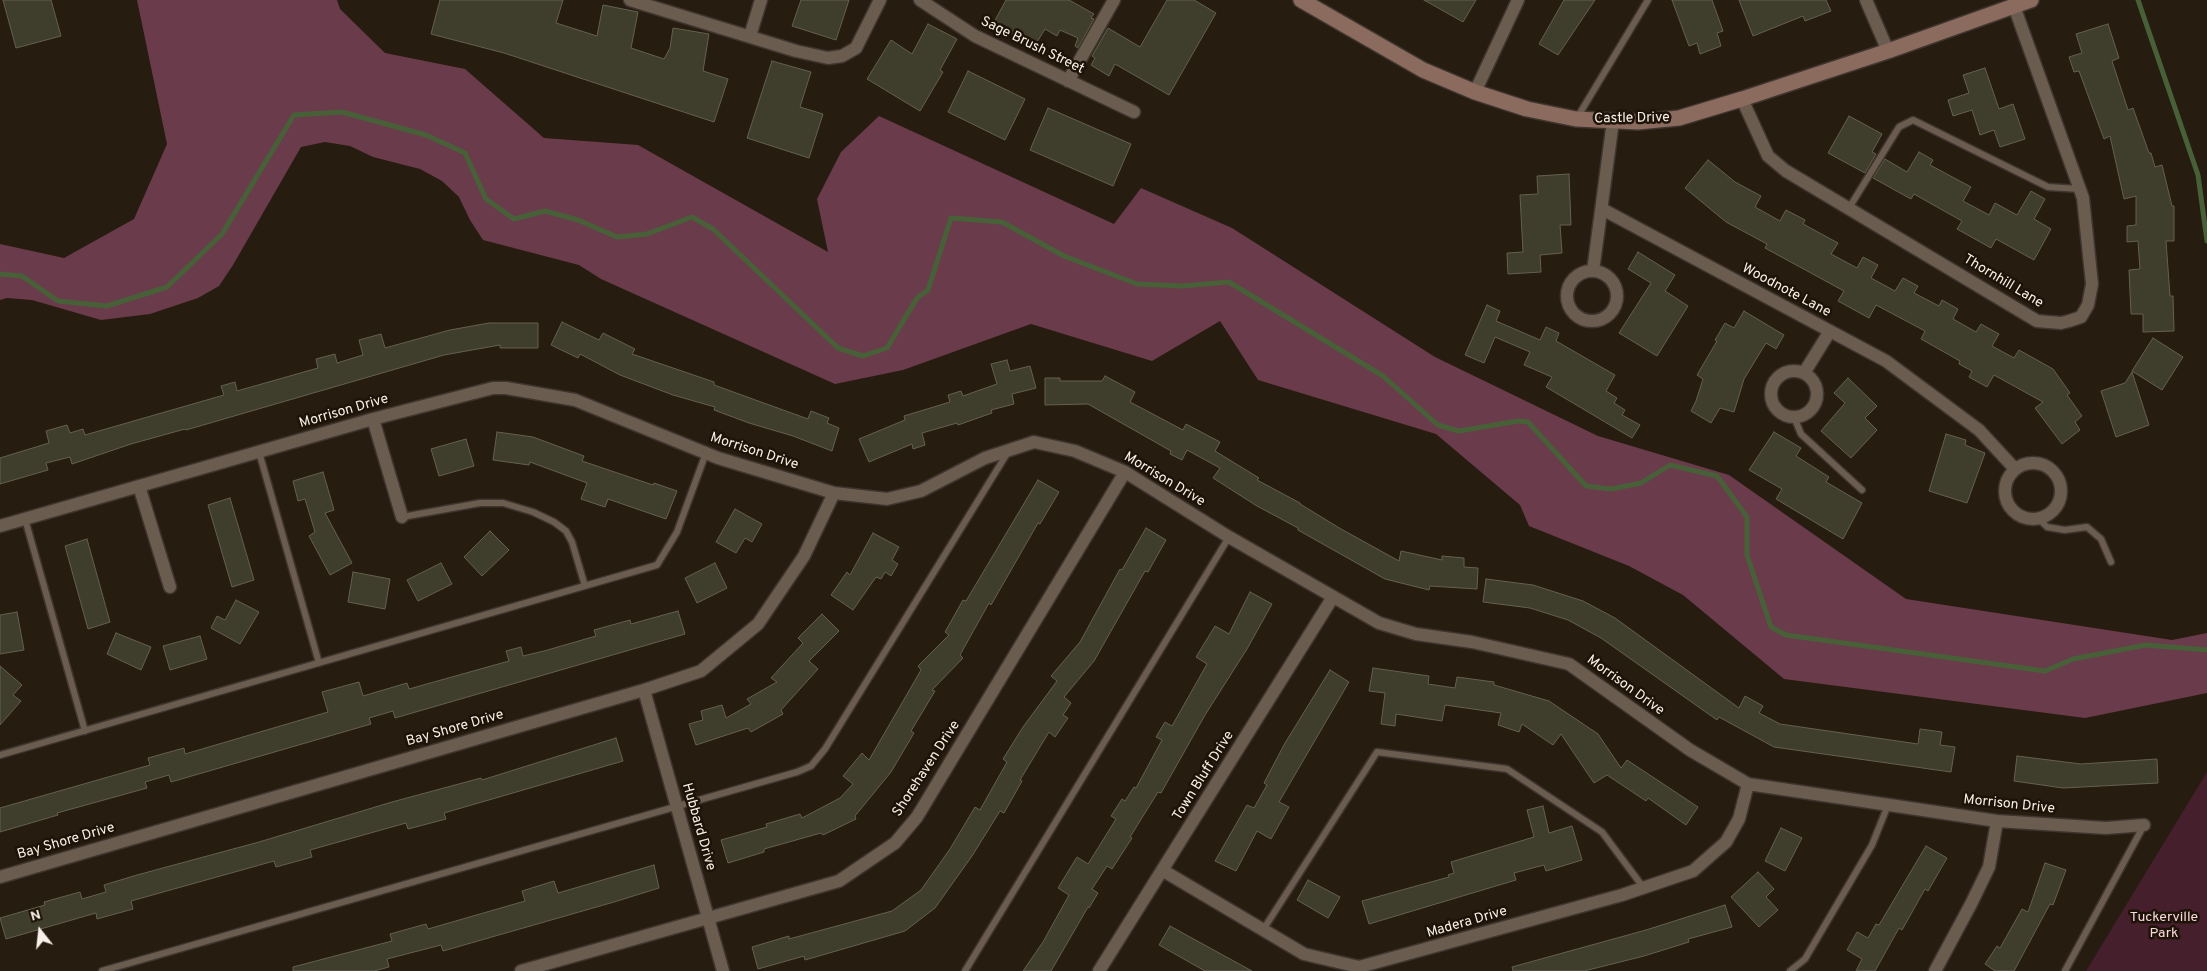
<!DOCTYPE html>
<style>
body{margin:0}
#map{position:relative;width:2207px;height:971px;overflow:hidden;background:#271c10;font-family:Overpass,sans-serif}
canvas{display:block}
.north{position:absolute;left:15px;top:906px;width:50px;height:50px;-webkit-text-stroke:4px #1e1307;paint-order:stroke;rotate:344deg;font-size:14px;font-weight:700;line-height:20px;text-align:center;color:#f9f1e9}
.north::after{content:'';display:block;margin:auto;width:18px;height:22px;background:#f9f1e9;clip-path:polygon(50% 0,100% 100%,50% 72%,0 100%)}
</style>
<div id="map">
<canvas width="2207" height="971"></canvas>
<div class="north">N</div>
</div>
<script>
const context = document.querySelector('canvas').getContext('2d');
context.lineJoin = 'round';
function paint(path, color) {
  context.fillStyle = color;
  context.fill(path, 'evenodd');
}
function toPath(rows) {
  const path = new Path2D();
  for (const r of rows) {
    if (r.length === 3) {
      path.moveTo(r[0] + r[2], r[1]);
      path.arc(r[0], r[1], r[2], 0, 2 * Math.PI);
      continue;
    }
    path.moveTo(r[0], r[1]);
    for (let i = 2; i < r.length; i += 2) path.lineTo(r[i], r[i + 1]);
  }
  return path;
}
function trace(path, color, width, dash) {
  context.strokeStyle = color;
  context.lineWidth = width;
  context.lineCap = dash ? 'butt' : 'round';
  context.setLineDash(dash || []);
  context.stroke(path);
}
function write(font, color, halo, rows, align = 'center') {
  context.font = font + ' Overpass,sans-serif';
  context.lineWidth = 5;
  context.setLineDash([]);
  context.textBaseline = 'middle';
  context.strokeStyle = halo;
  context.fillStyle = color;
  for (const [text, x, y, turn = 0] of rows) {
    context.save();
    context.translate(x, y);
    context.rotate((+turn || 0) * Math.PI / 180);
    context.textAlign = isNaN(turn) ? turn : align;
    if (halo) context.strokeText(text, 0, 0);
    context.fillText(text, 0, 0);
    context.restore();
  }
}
paint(toPath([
 [2207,772,2207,971,2086,971]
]), '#461f2d');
paint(toPath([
 [137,0,337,0,340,9,385,53,465,69,544,138,638,145,828,252,817,199,841,152,879,116,1114,224,1141,188,1232,228,1435,357,1598,436,1729,475,1906,599,2172,640,2207,633,2207,693,2085,718,1784,679,1683,595,1629,566,1529,526,1520,505,1436,434,1258,380,1220,321,1152,361,1031,324,903,370,835,384,601,279,579,265,483,240,470,220,459,197,442,181,420,169,373,157,350,146,325,142,301,147,233,265,219,286,198,298,150,314,101,320,32,300,7,298,0,300,0,244,64,258,134,219,167,144]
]), '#6a3b4b');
trace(toPath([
 [2138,0,2198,175,2207,241],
 [0,274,22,276,58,301,107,306,167,287,222,234,294,115,342,112,426,135,465,153,486,199,514,219,545,211,578,220,617,237,647,234,692,217,713,229,838,348,863,356,887,348,917,298,928,290,951,218,1002,222,1064,256,1137,284,1182,286,1229,282,1383,376,1438,425,1459,431,1518,421,1528,422,1586,486,1611,489,1641,483,1670,465,1717,476,1747,517,1747,555,1771,627,1786,635,2045,671,2073,659,2146,645,2207,650]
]), '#486038', 5);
const building = toPath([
 [3,0,51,0,61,36,16,48,3,0],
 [440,0,563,0,556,23,597,36,603,5,638,12,631,48,664,59,670,48,673,28,709,34,703,71,728,79,714,122,504,53,431,34,440,0],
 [801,0,849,0,836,40,792,26,801,0],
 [1006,0,1069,0,1094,14,1091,18,1094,19,1078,48,1075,46,1078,38,1060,30,1057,36,1045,29,1034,47,993,24,1006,0],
 [1167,0,1194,0,1216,13,1169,95,1115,64,1109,76,1091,65,1095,58,1092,56,1108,28,1140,47,1167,0],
 [1424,0,1476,0,1463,22,1424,0],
 [1564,0,1595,0,1558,55,1539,44,1564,0],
 [1672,0,1712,0,1723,31,1717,33,1721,46,1700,54,1697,43,1689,46,1672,0],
 [1739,0,1826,0,1831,11,1805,21,1803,16,1753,36,1739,0],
 [928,24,957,39,940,70,943,72,920,111,867,79,891,40,912,54,928,24],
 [2108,24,2119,58,2112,61,2128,110,2133,108,2149,153,2151,153,2155,167,2162,165,2172,206,2174,206,2174,241,2166,241,2170,296,2173,296,2174,331,2143,332,2143,314,2131,314,2129,270,2140,269,2138,241,2127,242,2127,226,2136,225,2136,196,2124,199,2110,136,2104,139,2079,71,2074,72,2069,57,2082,53,2076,34,2108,24],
 [772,61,811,72,800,107,823,114,809,158,747,138,772,61],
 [1985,68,1999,109,2013,104,2025,139,2000,147,1994,130,1980,135,1972,110,1953,116,1948,100,1969,93,1963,75,1985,68],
 [968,71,1025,99,1005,140,948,112,968,71],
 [1048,108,1131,144,1113,186,1030,150,1048,108],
 [1849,116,1882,134,1872,152,1876,154,1865,173,1828,153,1849,116],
 [1919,152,1933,160,1930,165,1971,187,1963,201,1989,215,1995,203,2017,215,2031,191,2045,199,2034,219,2051,229,2034,260,1996,239,1991,248,1957,229,1962,221,1914,194,1911,199,1873,178,1885,159,1907,172,1919,152],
 [1708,160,1735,182,1761,196,1755,207,1780,221,1786,210,1805,220,1803,224,1838,243,1831,254,1857,268,1863,257,1878,265,1871,278,1895,291,1903,278,1918,286,1914,293,1939,306,1942,300,1958,309,1953,319,1976,332,1981,324,1999,334,1992,346,2014,358,2019,350,2053,369,2070,393,2067,395,2082,416,2075,422,2080,430,2062,444,2035,408,2043,402,1994,375,1987,387,1969,377,1972,371,1959,364,1960,361,1921,339,1925,331,1876,305,1869,318,1838,301,1844,291,1765,248,1767,244,1726,222,1685,188,1708,160],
 [1569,174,1571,225,1560,225,1562,253,1540,255,1541,272,1508,274,1507,253,1523,252,1520,195,1538,194,1537,176,1569,174],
 [1638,252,1675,275,1665,291,1688,306,1657,356,1619,333,1651,283,1628,269,1638,252],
 [1487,305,1500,311,1496,321,1540,340,1546,327,1559,333,1556,341,1615,375,1606,391,1617,398,1614,403,1625,410,1622,415,1640,425,1632,438,1546,387,1552,377,1524,365,1530,352,1495,337,1484,363,1465,355,1487,305],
 [1744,311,1784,335,1776,349,1766,343,1744,379,1734,412,1720,408,1711,423,1691,411,1696,401,1703,379,1697,375,1717,341,1715,340,1725,323,1734,328,1744,311],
 [562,322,599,340,603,333,635,349,632,354,714,382,714,385,808,419,811,411,829,418,827,423,839,428,832,451,793,436,749,423,714,410,715,407,673,395,620,375,580,354,578,358,551,345,562,322],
 [489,323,538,323,538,348,500,348,500,345,444,355,186,430,185,429,131,444,72,464,70,457,46,463,48,470,0,484,0,458,49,443,46,431,67,425,70,433,83,429,85,435,224,395,221,386,235,382,237,391,318,368,316,359,335,354,337,363,363,355,359,340,381,334,385,348,450,330,489,323],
 [2153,338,2183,357,2162,390,2132,371,2153,338],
 [1007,360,1010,371,1030,366,1036,388,1012,394,1014,404,991,410,992,413,958,425,957,423,922,433,925,445,913,449,912,444,869,462,859,439,905,420,904,416,950,402,948,395,961,391,963,396,997,384,991,364,1007,360],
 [2132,372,2149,425,2116,437,2101,391,2125,383,2132,372],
 [1105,376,1135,392,1130,402,1183,430,1186,424,1220,442,1215,451,1259,478,1257,480,1300,503,1300,504,1341,529,1399,561,1401,551,1442,560,1442,556,1464,558,1464,567,1478,568,1477,589,1430,586,1429,590,1385,579,1298,530,1298,528,1257,506,1213,478,1220,468,1187,450,1182,460,1170,454,1171,451,1088,404,1045,405,1045,378,1060,378,1060,381,1102,381,1105,376],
 [1848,378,1877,406,1865,418,1877,430,1851,458,1821,431,1845,403,1834,393,1848,378],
 [497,432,533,437,584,456,582,461,653,485,654,483,677,491,666,519,608,499,605,507,581,499,587,483,530,462,529,465,493,460,497,432],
 [1774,432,1801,448,1796,456,1829,477,1826,482,1862,503,1843,539,1776,499,1782,489,1749,470,1774,432],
 [1946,434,1966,440,1965,445,1985,453,1967,503,1929,491,1946,434],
 [466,439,474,466,439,476,431,449,466,439],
 [323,472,334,510,325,513,352,563,330,575,309,536,315,532,305,499,298,501,293,481,323,472],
 [1038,480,1059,492,1040,524,1038,523,991,605,989,603,960,655,963,658,932,690,935,691,911,731,914,733,891,772,855,816,856,819,823,835,821,833,764,849,764,852,728,863,721,840,767,827,766,824,800,814,802,818,840,798,853,784,843,776,862,753,869,760,921,670,918,666,949,635,945,632,963,600,966,601,1038,480],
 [230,498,254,580,232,587,208,505,230,498],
 [735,509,762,524,752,542,745,538,736,553,716,542,735,509],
 [1146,528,1166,540,1148,572,1145,571,1094,661,1064,697,1071,703,1063,715,1068,718,1055,737,1049,732,1020,780,1022,781,1004,813,1000,811,972,856,935,908,905,931,805,960,804,956,758,969,752,947,789,936,789,939,892,911,921,890,950,849,975,807,980,810,1007,762,1003,759,1023,727,1057,681,1051,676,1080,642,1120,569,1122,570,1146,528],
 [490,531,509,550,482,576,464,557,490,531],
 [873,533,899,547,892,560,898,564,891,576,885,572,881,579,876,577,853,610,831,595,847,572,850,575,873,533],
 [87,539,110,622,88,629,65,546,87,539],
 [441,563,452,584,418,601,407,580,441,563],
 [715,563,727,588,697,603,685,578,715,563],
 [353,572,390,579,385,609,348,602,353,572],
 [1486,579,1533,585,1583,601,1615,618,1739,708,1745,696,1763,706,1759,713,1780,724,1918,744,1920,729,1942,732,1940,745,1955,747,1951,772,1774,747,1719,717,1717,720,1601,638,1568,620,1530,608,1483,602,1486,579],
 [1250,592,1272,604,1247,649,1205,715,1161,793,1158,792,1130,837,1132,838,1112,869,1107,866,1092,889,1098,893,1089,908,1088,907,1051,971,1023,971,1043,942,1069,895,1058,888,1077,857,1088,864,1116,819,1111,816,1122,799,1125,801,1134,787,1136,788,1162,740,1156,737,1165,722,1172,726,1207,664,1196,657,1215,626,1229,634,1250,592],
 [236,600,259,612,240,644,211,628,217,616,225,620,236,600],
 [678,611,685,634,395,718,393,711,369,718,371,724,171,782,169,775,145,782,147,788,57,813,58,815,0,832,0,808,150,765,148,758,184,748,185,754,328,712,322,692,359,682,363,696,407,683,409,689,509,661,506,651,521,647,523,656,544,651,596,636,594,630,630,620,631,624,678,611],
 [17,612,24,650,0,654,0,615,17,612],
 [822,614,839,631,809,661,818,669,781,710,783,714,751,732,748,728,696,745,689,724,703,720,701,711,722,705,726,718,751,704,747,699,777,682,771,678,803,643,798,638,822,614],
 [116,633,151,647,141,670,107,654,116,633],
 [200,636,207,659,170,670,163,646,200,636],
 [0,666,22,685,13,695,21,701,0,725,0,666],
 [1373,668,1429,676,1428,684,1455,688,1457,677,1494,682,1494,685,1549,701,1598,734,1621,768,1627,760,1698,807,1686,825,1648,798,1646,801,1607,775,1594,783,1561,734,1553,745,1522,724,1519,732,1498,725,1501,713,1445,705,1442,721,1396,714,1395,726,1381,724,1385,693,1369,691,1373,668],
 [1330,670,1349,682,1279,802,1289,807,1271,839,1257,831,1236,871,1215,861,1247,805,1254,808,1267,785,1264,783,1285,743,1330,670],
 [616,738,623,761,444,813,446,819,408,829,406,823,310,850,312,857,276,867,274,861,131,901,133,909,97,919,96,913,6,939,0,918,45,905,44,902,80,892,82,899,106,892,104,885,137,875,259,842,392,802,481,778,482,780,616,738],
 [2017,756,2081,764,2157,759,2158,783,2063,788,2014,781,2017,756],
 [1543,806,1549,833,1572,826,1582,860,1546,871,1544,865,1514,873,1516,880,1369,924,1362,901,1449,877,1448,875,1454,873,1451,862,1534,837,1527,810,1543,806],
 [1781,828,1802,838,1785,871,1765,861,1781,828],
 [1926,846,1947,858,1928,891,1925,889,1902,930,1899,928,1875,971,1856,971,1862,959,1847,950,1857,932,1868,938,1876,924,1879,925,1926,846],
 [2045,863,2066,870,2053,905,2050,904,2014,971,1995,971,1985,964,1997,946,2000,948,2022,909,2028,912,2045,863],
 [654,865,659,888,614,902,443,951,441,945,387,959,389,967,374,971,293,971,293,967,392,941,390,934,426,924,428,929,525,901,522,891,554,881,558,893,654,865],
 [1758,872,1774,889,1766,897,1778,910,1759,927,1731,897,1758,872],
 [1308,880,1340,897,1328,918,1297,900,1308,880],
 [1725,905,1732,927,1688,939,1689,942,1644,956,1584,971,1513,971,1512,967,1646,930,1725,905],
 [1170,926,1210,948,1252,971,1205,971,1159,945,1170,926]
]);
paint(building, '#3f3d2c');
trace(building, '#64614f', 1);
const service = toPath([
 [1577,118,1648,0],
 [1849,208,1899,127,1913,120,2048,187,2080,189],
 [1794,417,1801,434,1862,490],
 [259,452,319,663],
 [402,517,480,503,503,503,533,512,554,522,566,531,572,542,585,586],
 [2038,518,2047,527,2065,530,2087,527,2101,539,2111,562],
 [25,519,85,731],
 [0,755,657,565,677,532,706,453],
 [1263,930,1377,752,1507,769,1602,832,1643,887],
 [102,971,797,772,811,766,825,749,1008,452],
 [965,971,1229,537],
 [1790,971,1805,959,1872,845,1888,805],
 [2065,971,2144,825]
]);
const minor = toPath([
 [630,0,796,51,828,58,842,56,856,48,880,0],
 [920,0,975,36,1134,112],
 [1866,0,1888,51],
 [750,36,761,0],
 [1068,81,1114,0],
 [1475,92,1518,0],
 [1742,99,1768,156,1786,171,2037,321,2061,323,2069,321,2081,317,2088,305,2092,284,2083,198,2014,6],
 [1602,209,1886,361,1979,430,2015,469],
 [1592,296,25],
 [1593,271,1613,121],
 [1794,394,23],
 [1804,373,1830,331],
 [373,419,402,517],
 [2033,491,28],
 [139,486,170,587],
 [0,526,373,419,493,388,506,388,575,400,718,458,834,493,887,499,921,491,985,458,1034,442,1075,451,1125,472,1229,537,1379,623,1416,634,1472,642,1569,664,1690,750,1748,784,1997,821,2106,828,2144,825],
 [644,690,723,971],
 [1162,870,1304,954,1359,967,1622,895,1693,871,1726,842,1739,819,1748,784],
 [0,877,644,690,701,671,758,624,804,556,834,493],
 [521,971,839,881,895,843,917,817,1125,472],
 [1099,971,1333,597],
 [1935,971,1971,904,1989,867,1997,821]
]);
const secondary = toPath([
 [1301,0,1423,70,1475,92,1527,109,1576,119,1638,122,1679,118,1742,99,1888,51,2031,0]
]);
trace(service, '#3f352f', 9);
trace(minor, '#3f352f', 15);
trace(secondary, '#3f352f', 18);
trace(service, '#6a5c4f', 6);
trace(minor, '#6a5c4f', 12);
trace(secondary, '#8b6b5d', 15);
write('14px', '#f9f1e9', '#1e1307', [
 ["Sage Brush Street",1032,46,26],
 ["Castle Drive",1632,119,-1],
 ["Thornhill Lane",2003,282,31],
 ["Woodnote Lane",1786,291,28],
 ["Morrison Drive",344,412,-16],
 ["Morrison Drive",754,452,18],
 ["Morrison Drive",1164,480,31],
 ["Morrison Drive",1625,686,36],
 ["Bay Shore Drive",455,729,-16],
 ["Shorehaven Drive",927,769,-57],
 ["Town Bluff Drive",1204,776,-58],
 ["Morrison Drive",2009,805,6],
 ["Hubbard Drive",698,827,74],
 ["Bay Shore Drive",66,842,-16],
 ["Madera Drive",1467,923,-16]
]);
write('14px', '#fbd9e2', '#1e1307', [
 ["Tuckerville",2164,918],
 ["Park",2164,934]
]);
</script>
